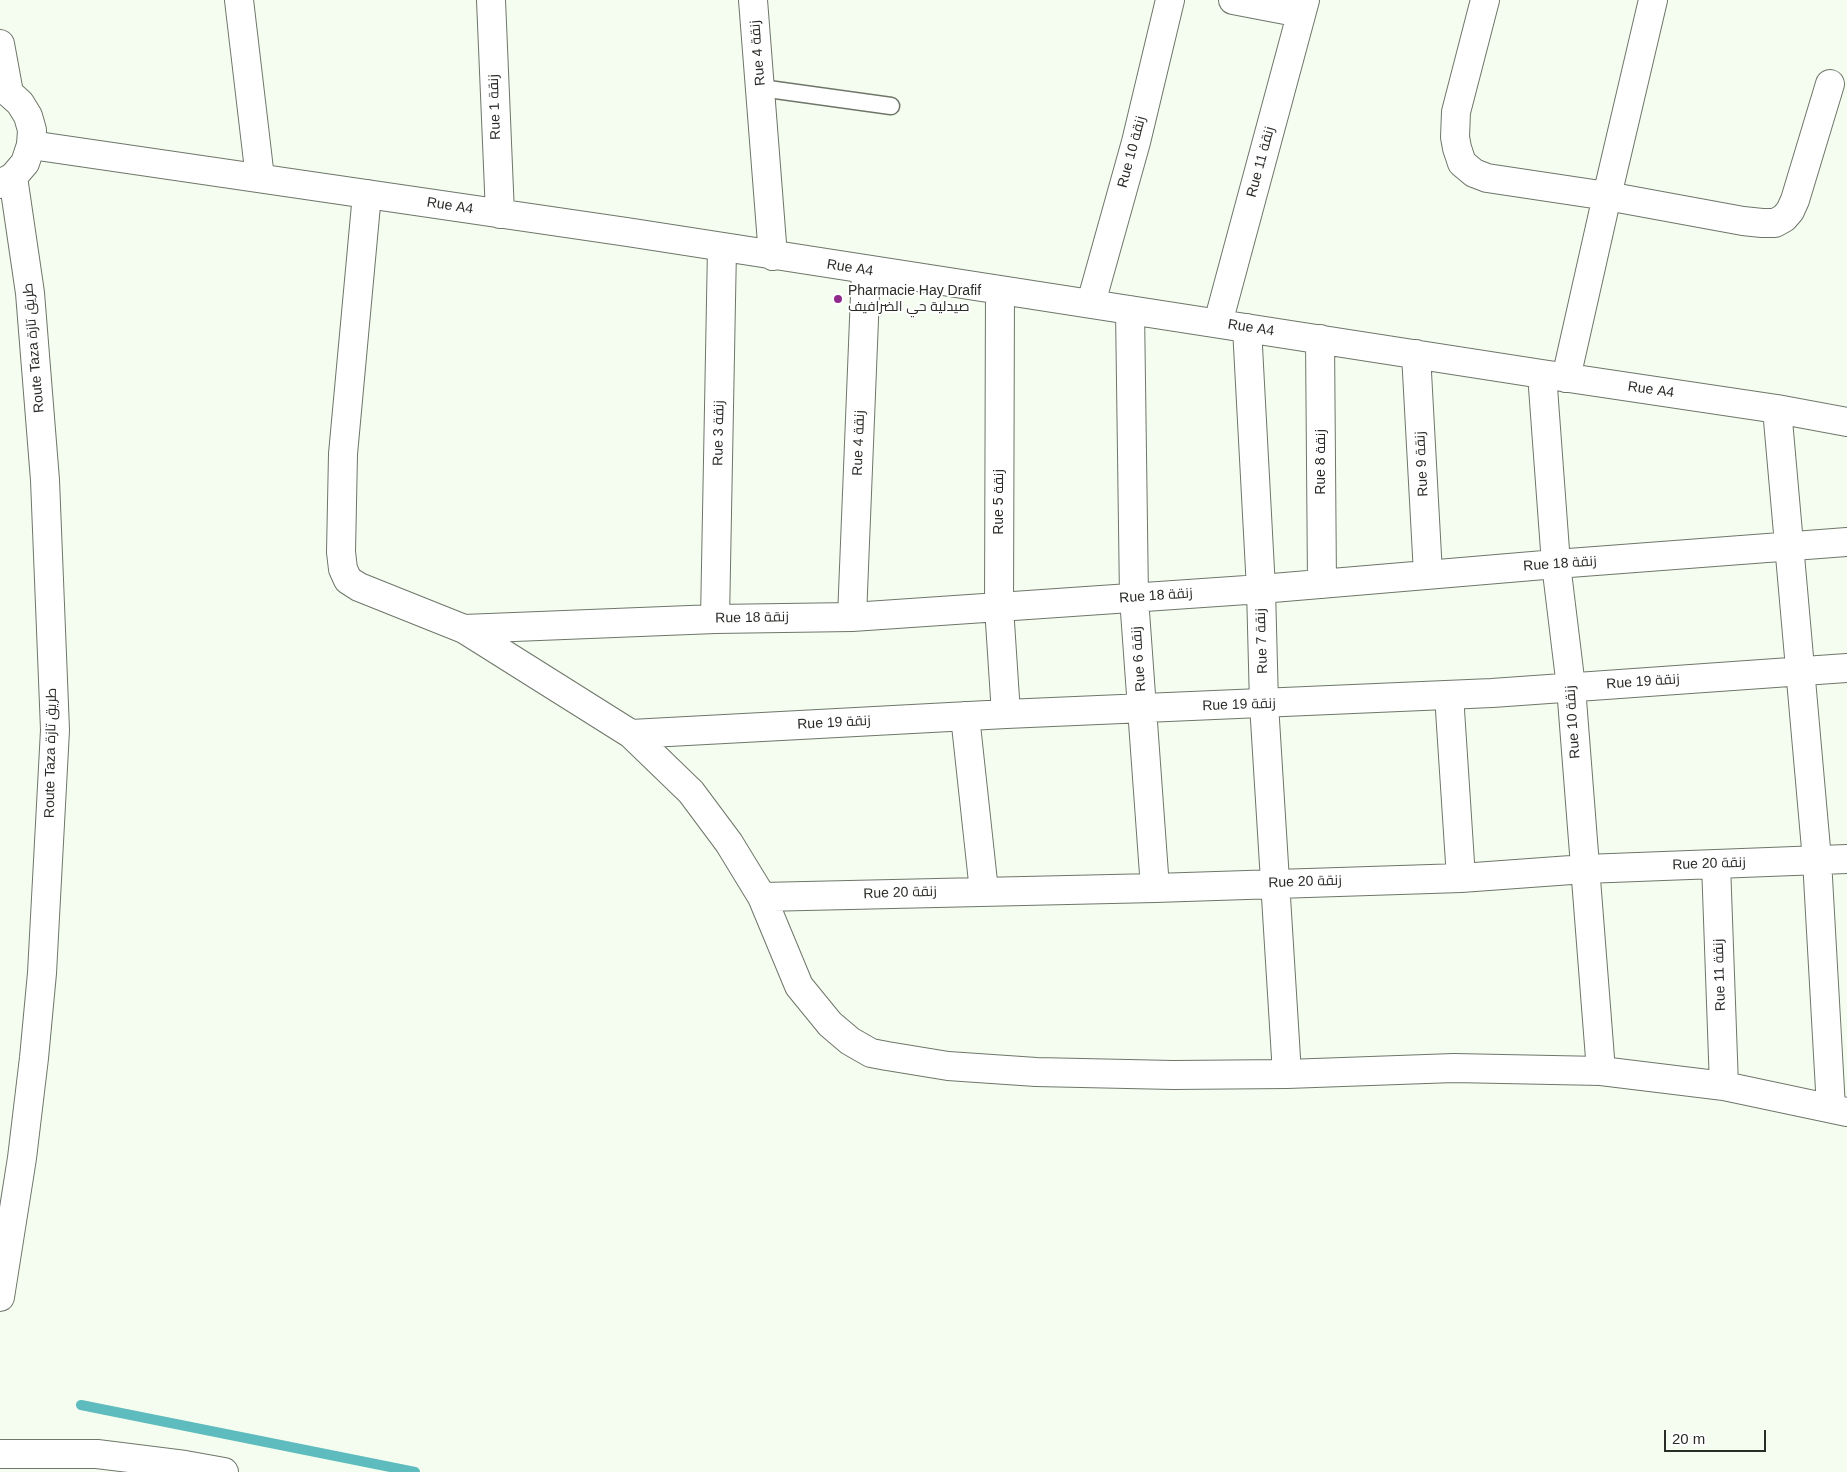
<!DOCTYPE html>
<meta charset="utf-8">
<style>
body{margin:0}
#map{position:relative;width:1847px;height:1472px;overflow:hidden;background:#f4fdef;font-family:Arial,sans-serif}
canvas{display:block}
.scale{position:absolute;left:1664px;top:1430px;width:102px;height:22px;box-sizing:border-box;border:2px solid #292c27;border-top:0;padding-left:6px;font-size:15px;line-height:18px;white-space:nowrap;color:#292c27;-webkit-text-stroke:4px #fff;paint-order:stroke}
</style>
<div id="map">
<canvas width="1847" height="1472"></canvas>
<div class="scale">20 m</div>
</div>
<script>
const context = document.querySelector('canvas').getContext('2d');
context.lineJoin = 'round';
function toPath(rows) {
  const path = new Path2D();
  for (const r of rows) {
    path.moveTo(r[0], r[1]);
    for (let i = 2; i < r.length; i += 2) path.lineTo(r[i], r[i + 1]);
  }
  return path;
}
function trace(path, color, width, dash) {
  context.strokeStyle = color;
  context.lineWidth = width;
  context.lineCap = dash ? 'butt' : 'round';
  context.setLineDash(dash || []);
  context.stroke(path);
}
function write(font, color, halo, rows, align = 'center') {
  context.font = font + ' Arial,Cairo,sans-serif';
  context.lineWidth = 4;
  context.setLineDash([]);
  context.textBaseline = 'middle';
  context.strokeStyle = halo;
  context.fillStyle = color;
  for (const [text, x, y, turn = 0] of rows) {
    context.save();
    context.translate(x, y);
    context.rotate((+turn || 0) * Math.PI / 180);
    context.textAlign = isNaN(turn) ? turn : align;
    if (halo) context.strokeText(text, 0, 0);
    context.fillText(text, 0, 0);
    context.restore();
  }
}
trace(toPath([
 [81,1405,415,1472]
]), '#5ebcbe', 10);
const lane = toPath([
 [761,88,891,106]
]);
const street = toPath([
 [239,0,260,178],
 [491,0,500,214],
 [753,0,773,256],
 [1233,0,1301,13],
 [1485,0,1456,112,1455,137,1457,148,1462,163,1474,173,1487,178,1607,196,1743,221,1762,223,1775,223,1784,218,1790,211,1795,200,1830,84],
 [31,145,627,232,1542,374,1777,409,1847,422],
 [367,194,343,454,341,552,343,569,348,580,359,587,464,629,631,734,691,792,729,843,762,897,799,986,830,1024,850,1041,871,1053,887,1056,948,1066,1036,1072,1173,1075,1287,1074,1454,1068,1601,1071,1724,1086,1847,1112],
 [1000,290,999,607,1006,714],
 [1091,303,1136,142,1170,0],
 [1130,310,1134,598,1155,888],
 [1218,323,1305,0],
 [1247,328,1261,589,1264,704,1287,1074],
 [1320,339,1322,584],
 [1416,354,1428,574],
 [1542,374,1556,564,1571,687,1601,1071],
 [1566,378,1607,196,1653,0],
 [1777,409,1817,860,1831,1108],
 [852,617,866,270],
 [715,619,722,248],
 [464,629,715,619,852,617,999,607,1261,589,1556,564,1847,542],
 [1449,695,1461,878],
 [965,716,984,891],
 [631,734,1006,714,1492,693,1847,668],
 [1716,864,1724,1086],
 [762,897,1155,888,1461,878,1585,869,1847,859],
 [0,1454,97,1454,185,1465,224,1472]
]);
const highway = toPath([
 [0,44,9,93],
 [0,88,9,93,20,103,28,116,32,130,31,145,25,163,13,177,0,184],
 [0,1297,22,1158,34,1058,42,973,55,730,45,480,30,293,13,177]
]);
trace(lane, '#6e766a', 19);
trace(street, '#6e766a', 30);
trace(highway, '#6e766a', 30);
trace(lane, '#fff', 16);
trace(street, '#fff', 28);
trace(highway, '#fff', 28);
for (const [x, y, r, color] of [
 [838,299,5,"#91288c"]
]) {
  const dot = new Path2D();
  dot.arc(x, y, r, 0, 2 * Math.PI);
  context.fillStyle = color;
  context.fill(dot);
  trace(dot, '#fff', 2);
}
write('14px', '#292c27', '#fff', [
 ["Rue 4 زنقة",758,53,-95],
 ["Rue 1 زنقة",495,107,-92],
 ["Rue 10 زنقة",1132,152,-75],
 ["Rue 11 زنقة",1261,162,-75],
 ["Rue A4",450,206,9],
 ["Rue A4",850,268,9],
 ["Rue A4",1251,328,9],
 ["Route Taza طريق تازة",34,348,-95],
 ["Rue A4",1651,390,8],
 ["Rue 3 زنقة",719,433,-89],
 ["Rue 4 زنقة",859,443,-88],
 ["Rue 8 زنقة",1321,462,-90],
 ["Rue 9 زنقة",1422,464,-93],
 ["Rue 5 زنقة",999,502,-90],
 ["Rue 18 زنقة",1560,564,-4],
 ["Rue 18 زنقة",1156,596,-4],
 ["Rue 18 زنقة",752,618,-1],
 ["Rue 7 زنقة",1262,641,-92],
 ["Rue 6 زنقة",1139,659,-94],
 ["Rue 19 زنقة",1643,682,-4],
 ["Rue 19 زنقة",1239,705,-2],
 ["Rue 10 زنقة",1573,722,-94],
 ["Rue 19 زنقة",834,723,-3],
 ["Route Taza طريق تازة",51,753,-89],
 ["Rue 20 زنقة",1709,864,-2],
 ["Rue 20 زنقة",1305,882,-2],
 ["Rue 20 زنقة",900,893,-2],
 ["Rue 11 زنقة",1720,975,-92]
]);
write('14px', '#292c27', '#fff', [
 ["Pharmacie Hay Drafif",848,291],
 ["صيدلية حي الضرافيف",848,307]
], 'left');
</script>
